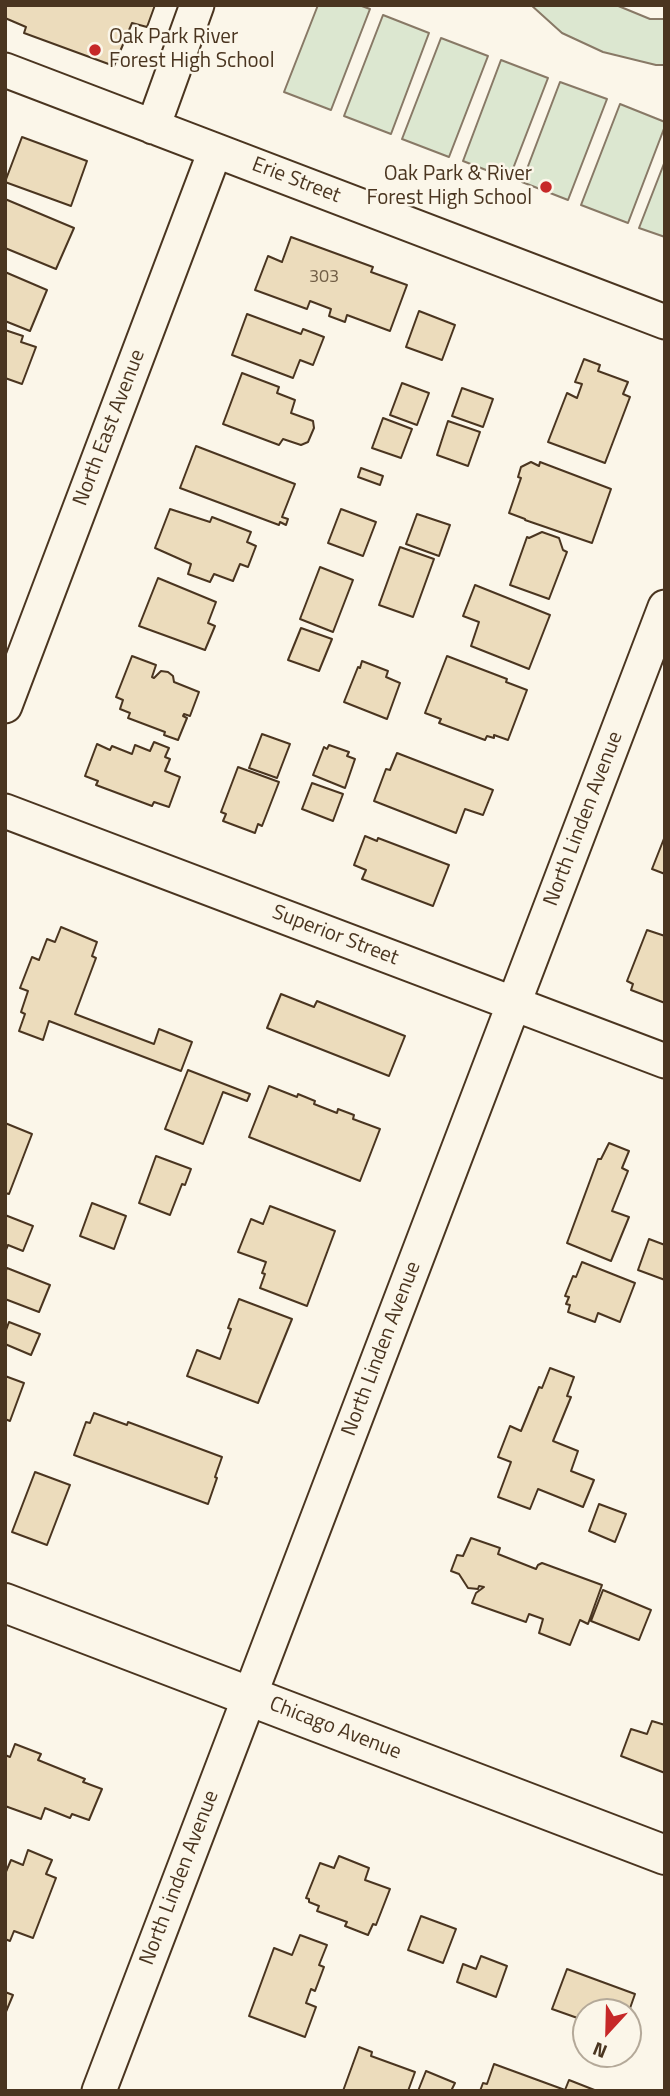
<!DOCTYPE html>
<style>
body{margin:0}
#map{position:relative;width:670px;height:2096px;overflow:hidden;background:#fbf6e9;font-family:"Titillium Web",sans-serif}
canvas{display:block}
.frame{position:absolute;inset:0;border:7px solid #4a3520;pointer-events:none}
.north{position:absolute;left:572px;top:1998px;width:70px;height:70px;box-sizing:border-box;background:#fbf6e9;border:2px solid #b4a999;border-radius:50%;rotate:202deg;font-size:19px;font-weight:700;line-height:28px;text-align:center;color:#4a3520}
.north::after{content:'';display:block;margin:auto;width:24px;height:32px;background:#c62828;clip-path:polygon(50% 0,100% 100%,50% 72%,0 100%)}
</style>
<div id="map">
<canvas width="670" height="2096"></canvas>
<div class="frame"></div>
<div class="north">N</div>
</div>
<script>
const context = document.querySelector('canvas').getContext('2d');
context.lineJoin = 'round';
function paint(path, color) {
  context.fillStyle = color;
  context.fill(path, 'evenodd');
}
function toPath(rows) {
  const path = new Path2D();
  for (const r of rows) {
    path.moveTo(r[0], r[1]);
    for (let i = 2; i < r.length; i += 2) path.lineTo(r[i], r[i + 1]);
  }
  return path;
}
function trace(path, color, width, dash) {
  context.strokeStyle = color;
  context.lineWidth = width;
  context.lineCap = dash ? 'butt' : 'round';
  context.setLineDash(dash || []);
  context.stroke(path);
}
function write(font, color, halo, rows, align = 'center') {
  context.font = font + ' "Titillium Web",sans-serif';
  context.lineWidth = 5;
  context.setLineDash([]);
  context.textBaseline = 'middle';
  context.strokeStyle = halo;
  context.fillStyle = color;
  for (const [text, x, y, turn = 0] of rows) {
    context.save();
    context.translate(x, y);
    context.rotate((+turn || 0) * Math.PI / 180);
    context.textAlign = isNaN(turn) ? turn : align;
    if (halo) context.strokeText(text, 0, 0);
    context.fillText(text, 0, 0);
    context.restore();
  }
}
const green = toPath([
 [318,5,359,5,370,9,331,110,284,92,318,5],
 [531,5,616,5,650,19,665,19,665,65,656,65,603,52,562,33,531,5],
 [383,15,429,33,391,134,344,116,383,15],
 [441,38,488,56,449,157,402,139,441,38],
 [501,60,548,78,509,179,463,161,501,60],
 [560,82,607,99,568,200,522,182,560,82],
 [620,104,665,122,665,126,628,223,581,205,620,104],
 [665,161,665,237,639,228,665,161]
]);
paint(green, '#dce7d0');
trace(green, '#887966', 2);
const building = toPath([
 [5,5,155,5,147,27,132,23,114,66,24,33,26,27,5,18,5,5],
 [22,137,87,161,71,206,5,182,22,137],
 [5,199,74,228,56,269,5,248,5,199],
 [291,237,373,267,371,272,407,285,390,331,347,315,345,322,329,316,331,309,310,301,307,309,255,290,268,256,282,262,291,237],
 [5,272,47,290,30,331,5,321,5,272],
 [419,311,455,325,442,360,406,347,419,311],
 [247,314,301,334,303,329,324,337,313,365,300,360,293,378,232,355,247,314],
 [5,330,23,336,21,342,36,347,22,384,5,378,5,330],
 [584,359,600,365,598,371,628,382,623,394,630,397,605,463,548,442,567,393,577,398,582,384,575,382,584,359],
 [242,373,279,387,277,393,295,400,291,413,313,421,314,428,308,442,301,445,283,439,279,445,223,424,242,373],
 [402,383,429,393,417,425,390,415,402,383],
 [462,388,493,399,483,427,452,416,462,388],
 [383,418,412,429,401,458,372,448,383,418],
 [448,421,480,432,468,466,437,455,448,421],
 [196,446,295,484,282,517,288,519,286,525,280,522,279,525,180,488,196,446],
 [531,462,539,466,540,462,611,489,592,543,525,520,525,519,509,513,521,478,518,477,521,467,531,462],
 [361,468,383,476,380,485,358,477,361,468],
 [170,509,210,522,212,517,251,532,247,542,256,546,248,567,240,564,233,581,214,574,210,582,188,574,191,564,155,548,170,509],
 [341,509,376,522,363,556,328,543,341,509],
 [417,514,450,525,439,556,406,544,417,514],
 [542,532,559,538,563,550,567,552,549,599,510,585,527,537,529,538,542,532],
 [400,547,434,559,413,617,379,605,400,547],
 [320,567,353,580,333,632,300,619,320,567],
 [158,578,216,602,208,623,215,626,205,650,139,626,158,578],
 [475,585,550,615,529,669,471,646,479,622,463,616,475,585],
 [301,628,332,639,319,671,288,660,301,628],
 [132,656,156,665,152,677,154,678,161,671,168,672,173,676,174,682,199,692,190,716,184,714,183,716,187,718,178,740,164,735,165,732,128,718,130,713,120,709,123,700,116,697,132,656],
 [447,656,507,679,506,682,527,690,508,740,494,735,494,738,487,736,485,740,439,723,441,719,425,713,447,656],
 [362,661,388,671,386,677,400,683,387,719,344,702,358,667,360,668,362,661],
 [262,734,290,744,277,778,249,768,262,734],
 [154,742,169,748,165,757,170,759,165,771,180,777,169,807,154,802,152,806,96,785,98,781,85,776,97,744,110,750,112,746,132,754,135,745,150,751,154,742],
 [329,745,349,752,347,756,355,759,345,788,313,775,324,747,327,749,329,745],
 [397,753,493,790,483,815,465,809,456,833,374,801,386,769,390,770,397,753],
 [238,767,279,782,262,826,258,824,255,833,223,821,226,814,221,812,238,767],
 [312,783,343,794,333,821,302,809,312,783],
 [365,836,377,841,378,838,449,865,433,906,362,879,366,870,354,865,365,836],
 [665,836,665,874,652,869,665,836],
 [61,927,97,942,92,956,96,958,75,1014,154,1044,159,1029,192,1042,181,1071,49,1021,43,1040,19,1031,25,1014,21,1012,28,991,20,988,32,957,39,960,47,939,55,942,61,927],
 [647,930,665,936,665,1003,631,990,633,984,627,981,647,930],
 [281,994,314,1007,317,1001,405,1036,389,1076,267,1028,281,994],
 [188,1070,250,1094,247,1101,223,1092,203,1144,165,1129,188,1070],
 [269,1086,297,1097,298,1094,315,1101,314,1104,337,1113,338,1109,354,1115,353,1119,380,1129,360,1181,249,1137,269,1086],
 [5,1123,32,1134,9,1194,5,1193,5,1123],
 [609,1143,629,1151,622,1168,628,1171,612,1211,629,1217,611,1261,567,1243,598,1159,601,1159,609,1143],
 [156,1156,191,1169,185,1185,182,1184,170,1215,139,1203,156,1156],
 [92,1203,126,1216,114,1249,80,1236,92,1203],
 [270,1206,335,1231,307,1306,260,1288,265,1274,262,1273,266,1262,238,1252,251,1219,263,1224,270,1206],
 [5,1215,33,1226,23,1251,8,1245,5,1252,5,1215],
 [649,1239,665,1245,665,1280,638,1270,649,1239],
 [582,1262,635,1283,620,1322,598,1313,595,1322,568,1312,570,1305,566,1304,569,1297,565,1296,573,1276,576,1277,582,1262],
 [7,1268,50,1285,39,1312,5,1299,5,1273,7,1268],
 [239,1299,292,1319,258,1403,187,1376,197,1350,220,1359,231,1329,228,1328,239,1299],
 [9,1322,40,1334,31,1355,5,1344,5,1333,9,1322],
 [550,1368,574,1377,567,1396,571,1397,553,1441,578,1451,571,1471,594,1480,583,1507,538,1489,530,1509,498,1497,511,1462,498,1457,510,1426,521,1431,539,1387,542,1388,550,1368],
 [5,1376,24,1383,10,1421,5,1419,5,1376],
 [94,1413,127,1425,128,1422,222,1457,215,1477,217,1478,208,1504,74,1455,86,1422,90,1423,94,1413],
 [35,1472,70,1485,47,1545,12,1532,35,1472],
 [599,1504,626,1514,615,1542,589,1531,599,1504],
 [471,1538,500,1548,498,1554,536,1569,538,1565,542,1563,602,1585,588,1624,580,1620,570,1645,539,1633,543,1619,529,1614,526,1622,472,1603,476,1593,484,1587,479,1586,478,1589,468,1588,459,1574,451,1571,457,1555,463,1556,471,1538],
 [603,1590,651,1610,639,1640,591,1621,603,1590],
 [652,1721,665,1725,665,1773,621,1756,631,1729,647,1734,652,1721],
 [15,1744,41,1754,38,1760,85,1779,83,1782,102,1789,89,1820,72,1814,70,1818,45,1808,41,1819,5,1806,5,1755,10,1757,15,1744],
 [28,1850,52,1860,46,1874,56,1878,33,1938,14,1931,10,1941,5,1939,5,1874,11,1860,23,1865,28,1850],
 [339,1856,369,1868,365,1880,390,1889,376,1925,373,1924,368,1935,345,1926,347,1922,317,1911,319,1906,309,1902,309,1899,306,1898,320,1863,334,1868,339,1856],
 [421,1916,456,1929,443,1963,408,1950,421,1916],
 [300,1935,327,1945,319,1965,324,1967,315,1991,311,1989,306,2003,316,2007,305,2037,249,2016,274,1948,292,1955,300,1935],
 [481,1956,507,1966,496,1997,457,1982,463,1964,476,1969,481,1956],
 [567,1969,635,1994,628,2014,628,2012,586,2012,586,2021,552,2009,567,1969],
 [5,1992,13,1995,5,2014,5,1992],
 [359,2047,372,2052,371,2056,415,2072,408,2091,343,2091,359,2047],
 [494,2064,565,2090,569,2080,597,2091,480,2091,483,2083,487,2084,494,2064],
 [426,2071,455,2083,451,2091,418,2091,426,2071]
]);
paint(building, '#ecdcbc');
trace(building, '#4a3520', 2);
const minor = toPath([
 [5,70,665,322],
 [153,127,197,5],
 [5,706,215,151],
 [5,811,665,1061],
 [99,2091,665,607]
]);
const major = toPath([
 [5,1603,665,1855]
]);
trace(minor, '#4a3520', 37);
trace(major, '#4a3520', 42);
trace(minor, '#fbf6e9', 33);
trace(major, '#fbf6e9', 38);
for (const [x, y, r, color] of [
 [95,50,7,"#c62828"],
 [546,187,7,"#c62828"]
]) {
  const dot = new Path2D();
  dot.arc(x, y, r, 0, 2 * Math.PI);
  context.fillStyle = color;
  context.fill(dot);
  trace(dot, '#fbf6e9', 2.5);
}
write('18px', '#725f47', null, [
 ["303",324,278]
]);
write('21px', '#4a3520', '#fbf6e9', [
 ["Oak Park River",109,38],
 ["Forest High School",109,62],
 ["Oak Park & River",532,175,"right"],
 ["Forest High School",532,199,"right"]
], 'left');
write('21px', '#4a3520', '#fbf6e9', [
 ["Erie Street",296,181,21],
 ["North East Avenue",110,428,-69],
 ["North Linden Avenue",584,819,-69],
 ["Superior Street",335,936,21],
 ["North Linden Avenue",382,1349,-69],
 ["Chicago Avenue",335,1729,21],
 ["North Linden Avenue",180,1878,-69]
]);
</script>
